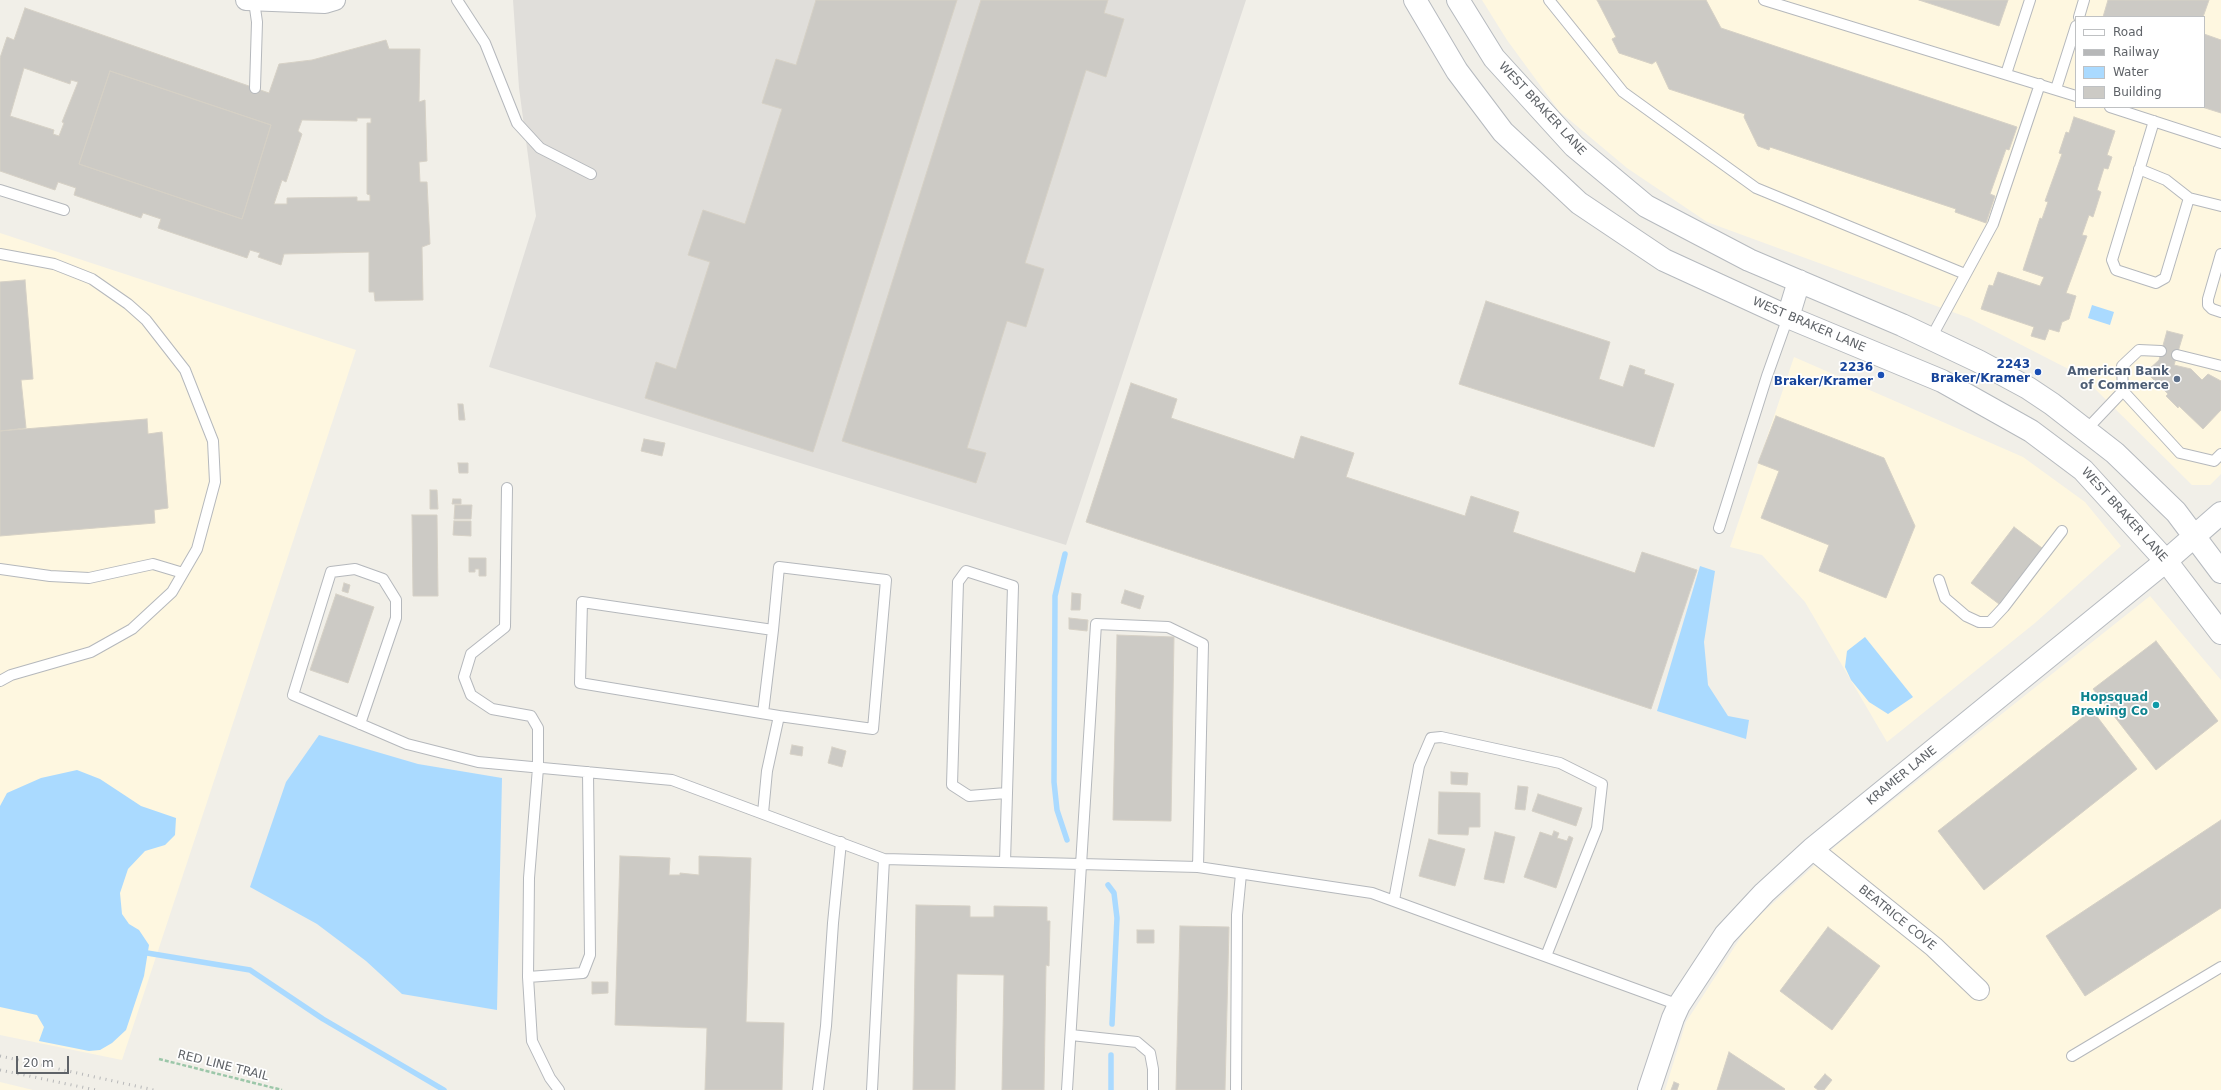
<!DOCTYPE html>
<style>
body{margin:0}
#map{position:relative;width:2221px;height:1090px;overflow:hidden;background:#f1efe8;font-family:"DejaVu Sans",sans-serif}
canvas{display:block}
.legend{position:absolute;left:2075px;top:16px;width:130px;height:92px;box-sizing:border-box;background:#fff;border:1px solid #bfc1c3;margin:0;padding:5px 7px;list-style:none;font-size:12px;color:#5f6368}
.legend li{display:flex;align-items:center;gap:8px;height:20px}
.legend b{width:20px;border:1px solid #bfc1c3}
.scale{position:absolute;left:16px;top:1056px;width:53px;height:18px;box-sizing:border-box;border:2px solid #5f6368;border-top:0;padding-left:5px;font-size:12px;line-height:14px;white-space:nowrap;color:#5f6368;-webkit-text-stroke:3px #fff;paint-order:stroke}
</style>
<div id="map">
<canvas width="2221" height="1090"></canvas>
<ul class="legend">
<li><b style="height:5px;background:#fff"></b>Road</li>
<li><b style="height:5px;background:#b6b7b8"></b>Railway</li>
<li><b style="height:11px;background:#aadaff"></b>Water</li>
<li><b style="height:11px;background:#cccac5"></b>Building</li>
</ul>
<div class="scale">20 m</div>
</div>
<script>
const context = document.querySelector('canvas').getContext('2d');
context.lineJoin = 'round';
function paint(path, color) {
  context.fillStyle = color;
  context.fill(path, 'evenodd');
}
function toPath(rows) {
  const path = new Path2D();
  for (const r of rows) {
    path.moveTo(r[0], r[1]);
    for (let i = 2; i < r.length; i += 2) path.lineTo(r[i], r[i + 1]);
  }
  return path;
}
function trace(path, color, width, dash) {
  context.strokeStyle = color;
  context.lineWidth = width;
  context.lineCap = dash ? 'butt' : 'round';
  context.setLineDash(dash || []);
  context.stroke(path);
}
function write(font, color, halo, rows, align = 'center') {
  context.font = font + ' "DejaVu Sans",sans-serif';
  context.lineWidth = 3.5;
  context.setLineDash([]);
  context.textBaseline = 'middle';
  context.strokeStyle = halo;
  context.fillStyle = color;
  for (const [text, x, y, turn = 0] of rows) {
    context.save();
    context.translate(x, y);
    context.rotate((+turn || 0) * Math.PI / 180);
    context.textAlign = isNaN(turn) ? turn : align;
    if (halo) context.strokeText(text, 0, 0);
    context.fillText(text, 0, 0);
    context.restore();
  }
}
paint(toPath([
 [1482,0,2221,0,2221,474,2210,485,2192,485,2082,376,1969,318,1707,222,1627,168,1559,111,1507,40],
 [2076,17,2204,17,2204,107,2076,107],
 [0,233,356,350,122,1060,0,1035],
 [1794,357,2023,457,2085,502,2121,546,2035,623,1887,742,1805,602,1762,555,1730,547],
 [2150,596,2221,680,2221,1090,1665,1090,1686,1022,1748,926,1837,845],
 [0,1082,33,1090,0,1090]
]), '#fef7e0');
paint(toPath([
 [513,0,1246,0,1066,545,489,367,536,216,519,88]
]), '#e0deda');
paint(toPath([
 [2092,305,2114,312,2110,325,2088,318],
 [1700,566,1715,571,1704,642,1708,685,1728,716,1749,720,1746,739,1657,711],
 [1865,637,1913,697,1888,714,1869,702,1851,680,1845,667,1847,651],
 [319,735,418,764,502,778,497,1010,402,994,366,961,317,924,250,887,286,782],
 [77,770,100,779,141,806,176,818,175,835,165,845,145,851,128,869,120,893,122,914,129,924,139,930,149,945,144,976,126,1030,112,1043,100,1050,89,1051,39,1041,44,1027,37,1015,0,1007,0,806,7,793,41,778]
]), '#aadaff');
trace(toPath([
 [1065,554,1055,596,1054,782,1057,810,1067,840],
 [1108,885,1114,893,1117,918,1112,1024],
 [141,952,250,970,323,1019,444,1090],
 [1111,1090,1111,1055]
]), '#aadaff', 5.5);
const building = toPath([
 [816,0,957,0,813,452,645,398,656,362,676,369,710,262,688,255,703,210,745,224,782,109,762,103,776,59,796,65,816,0],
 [981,0,1108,0,1104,13,1124,19,1106,77,1086,70,1025,263,1044,269,1026,327,1007,321,967,448,986,453,976,483,842,441,981,0],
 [1597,0,1706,0,1721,28,2017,127,2009,150,2006,149,1990,194,1995,196,1986,223,1955,212,1956,209,1770,147,1769,150,1758,146,1744,117,1745,114,1669,89,1656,61,1652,64,1619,53,1612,39,1616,37,1597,0],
 [1919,0,2008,0,1999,26,1919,0],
 [2108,0,2209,0,2203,17,2103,17,2108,0],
 [25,8,269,93,279,64,312,60,386,40,389,49,420,49,419,102,425,100,427,161,419,162,420,182,427,182,430,244,422,247,423,300,375,301,374,292,369,292,369,252,284,254,281,265,258,257,260,253,250,250,247,258,158,228,161,219,143,213,141,218,74,195,76,188,58,182,55,190,0,171,0,58,7,37,14,40,25,8],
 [24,68,70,84,71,80,78,82,62,122,64,123,59,136,53,134,54,130,10,116,24,68],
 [110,71,271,125,242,219,79,164,110,71],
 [357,118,371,118,371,123,367,123,367,194,370,195,370,201,357,201,357,197,287,198,287,204,274,204,282,180,286,182,302,134,298,131,302,120,357,121,357,118],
 [2204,34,2221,40,2221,113,2202,107,2204,107,2204,34],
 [110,71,271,125,242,219,79,164,110,71],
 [2074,117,2115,131,2107,155,2112,157,2108,169,2104,168,2097,190,2101,192,2093,217,2089,215,2082,235,2087,236,2066,293,2076,296,2069,319,2062,322,2059,332,2049,329,2045,340,2031,336,2034,327,1981,309,1989,285,1993,286,1998,272,2040,286,2044,277,2023,270,2040,218,2042,219,2048,202,2045,201,2062,154,2059,153,2066,132,2069,133,2074,117],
 [25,280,33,379,21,380,26,428,0,431,0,282,25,280],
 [1486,301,1610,342,1599,379,1623,387,1630,365,1645,370,1644,374,1674,384,1654,447,1459,384,1486,301],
 [2167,331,2183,335,2174,365,2191,369,2202,380,2208,374,2221,381,2221,410,2203,429,2179,406,2178,408,2166,396,2168,394,2146,372,2159,360,2167,331],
 [1131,383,1177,399,1171,418,1294,459,1301,436,1354,453,1346,477,1465,516,1471,496,1519,512,1513,532,1635,573,1642,552,1697,570,1651,709,1086,522,1131,383],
 [458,404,463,404,465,420,459,420,458,404],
 [1776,416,1884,458,1915,526,1886,598,1819,571,1829,545,1761,518,1779,471,1758,463,1776,416],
 [147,419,148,434,162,432,168,508,154,510,155,523,0,536,0,431,147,419],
 [644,439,665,443,662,456,641,451,644,439],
 [458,463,468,463,468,473,459,473,458,463],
 [430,490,437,490,438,509,430,509,430,490],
 [453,499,461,499,461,504,452,504,453,499],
 [455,505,472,505,471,519,454,519,455,505],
 [412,515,437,515,438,596,413,596,412,515],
 [454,521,471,521,471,536,453,535,454,521],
 [2014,527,2042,548,1999,604,1971,583,2014,527],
 [469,558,486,558,486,576,479,576,479,569,475,569,475,572,469,572,469,558],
 [344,583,350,585,348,593,342,591,344,583],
 [1125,590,1144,596,1140,609,1121,603,1125,590],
 [1072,593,1081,594,1080,610,1071,610,1072,593],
 [336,594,374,607,348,683,310,670,336,594],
 [1069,618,1088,620,1087,631,1069,629,1069,618],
 [1117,635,1174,637,1171,821,1113,820,1117,635],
 [2156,641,2218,721,2156,770,2093,689,2156,641],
 [2092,710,2137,769,1984,890,1938,831,2092,710],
 [792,745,803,747,802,756,790,754,792,745],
 [832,747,846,751,842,767,828,763,832,747],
 [1451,772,1468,773,1467,785,1451,784,1451,772],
 [1518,786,1528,787,1525,810,1515,809,1518,786],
 [1439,792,1480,793,1480,827,1469,827,1468,835,1438,834,1439,792],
 [1538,794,1582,808,1576,826,1532,811,1538,794],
 [2221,820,2221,908,2085,996,2046,936,2221,820],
 [1554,831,1559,833,1557,838,1567,841,1569,836,1573,838,1556,888,1524,877,1540,832,1552,836,1554,831],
 [1495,832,1515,837,1504,883,1484,879,1495,832],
 [1429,839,1465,849,1455,886,1419,876,1429,839],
 [620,856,670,858,669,875,680,875,680,873,699,875,699,856,751,858,746,1022,784,1023,782,1090,705,1090,707,1028,615,1025,620,856],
 [916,905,970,906,970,917,994,917,994,906,1047,907,1047,921,1050,921,1049,966,1046,965,1044,1090,1002,1090,1004,975,957,974,955,1090,913,1090,916,905],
 [1180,926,1229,927,1225,1090,1176,1090,1180,926],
 [1828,927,1880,966,1832,1030,1780,991,1828,927],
 [1137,930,1154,930,1154,943,1137,943,1137,930],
 [592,982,608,982,608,993,592,994,592,982],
 [1729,1052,1785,1089,1784,1090,1717,1090,1729,1052],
 [1825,1074,1832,1080,1824,1090,1818,1090,1814,1087,1825,1074],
 [1674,1082,1679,1084,1677,1090,1671,1090,1674,1082]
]);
paint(building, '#cccac5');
trace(building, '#d6d1c6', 1);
const lane = toPath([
 [457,0,485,43,517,123,540,148,591,174],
 [1549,0,1623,92,1756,188,1965,274],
 [1764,0,2076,96],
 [254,1,257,22,255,88],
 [2079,17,2084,0],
 [2006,74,2030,0],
 [2056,89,2076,26],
 [2110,107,2221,143],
 [2139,169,2166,180,2189,198,2165,278,2156,283,2116,270,2112,260,2154,121],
 [0,190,64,210],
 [2189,198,2221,206],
 [0,254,54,264,92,279,128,304,146,320,185,370,213,441,215,482,197,549,172,592,132,629,91,652,11,675,0,681],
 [2221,254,2208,299,2208,305,2212,309,2221,312],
 [1931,338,1993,224,2040,84],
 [2161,351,2139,350,2122,366,2123,391,2180,453,2214,461,2221,454],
 [2177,355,2221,366],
 [2086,430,2123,391],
 [507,488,505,627,471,654,464,677,471,695,492,709,531,716,538,728,538,768,529,878,528,977,532,1041,550,1078,559,1090],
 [1719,528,1767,376,1788,317],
 [0,569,50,576,89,578,153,564,183,573],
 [1939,580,1945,598,1966,616,1979,622,1990,622,2004,607,2062,531],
 [773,630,779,567,886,580,873,729,779,716],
 [763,713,773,630,582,602,580,683,779,716,767,771,763,813],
 [360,724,396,618,396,600,383,579,355,569,331,572,293,695,407,744,478,762,672,780,884,859,1198,867,1372,893,1679,1005],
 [1005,862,1013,586,966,571,958,582,952,785,969,796,1006,793],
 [1394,900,1419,766,1431,738,1441,737,1560,763,1602,784,1597,828,1546,956],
 [528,977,583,973,590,955,588,772],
 [1071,1035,1137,1042,1150,1053,1153,1069,1153,1090],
 [2072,1056,2221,967],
 [818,1090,826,1026,833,923,841,842],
 [872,1090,884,859],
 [1067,1090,1096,624,1168,627,1203,644,1198,867],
 [1236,1090,1237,915,1241,874]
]);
const street = toPath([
 [246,0,325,3,335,0],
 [1812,849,1934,947,1979,990]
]);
const secondary = toPath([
 [1415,0,1457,71,1503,132,1579,203,1664,260,1788,317,1942,381,2031,431,2083,470,2166,561,2221,633],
 [1458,0,1494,58,1574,146,1646,206,1749,260,1902,325,1978,361,2028,388,2052,404,2115,453,2176,512,2221,572],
 [1788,317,1799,281],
 [1649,1090,1673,1018,1679,1005,1725,935,1764,893,1812,849,2166,561,2221,513]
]);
trace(lane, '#b5b8bc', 12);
trace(street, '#b5b8bc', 22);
trace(secondary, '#b6babf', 24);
trace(toPath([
 [159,1059,282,1090]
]), '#9cc7a9', 2.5, [4, 2]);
trace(lane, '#fff', 10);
trace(street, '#fff', 20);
trace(secondary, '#fff', 22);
trace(toPath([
 [0,1056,154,1090],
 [0,1070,96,1090]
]), '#b6b7b8', 3, [1, 5]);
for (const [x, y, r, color] of [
 [2038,372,4,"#1a4fb4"],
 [1881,375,4,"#1a4fb4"],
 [2177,379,4,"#5c6f8a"],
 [2156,705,4,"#0f9aa8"]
]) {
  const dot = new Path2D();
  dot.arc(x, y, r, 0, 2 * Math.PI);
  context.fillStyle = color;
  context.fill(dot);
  trace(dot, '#fff', 1.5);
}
write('12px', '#5f6368', '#fff', [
 ["WEST BRAKER LANE",1542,109,47],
 ["WEST BRAKER LANE",1809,325,23],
 ["WEST BRAKER LANE",2124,515,48],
 ["KRAMER LANE",1902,776,-39],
 ["BEATRICE COVE",1897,918,39],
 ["RED LINE TRAIL",223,1066,14]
]);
write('bold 12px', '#164399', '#fff', [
 ["2243",2030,365],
 ["Braker/Kramer",2030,379],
 ["2236",1873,368],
 ["Braker/Kramer",1873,382]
], 'right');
write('bold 12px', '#4e5e75', '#fff', [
 ["American Bank",2169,372],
 ["of Commerce",2169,386]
], 'right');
write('bold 12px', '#0d838f', '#fff', [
 ["Hopsquad",2148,698],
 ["Brewing Co",2148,712]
], 'right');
</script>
